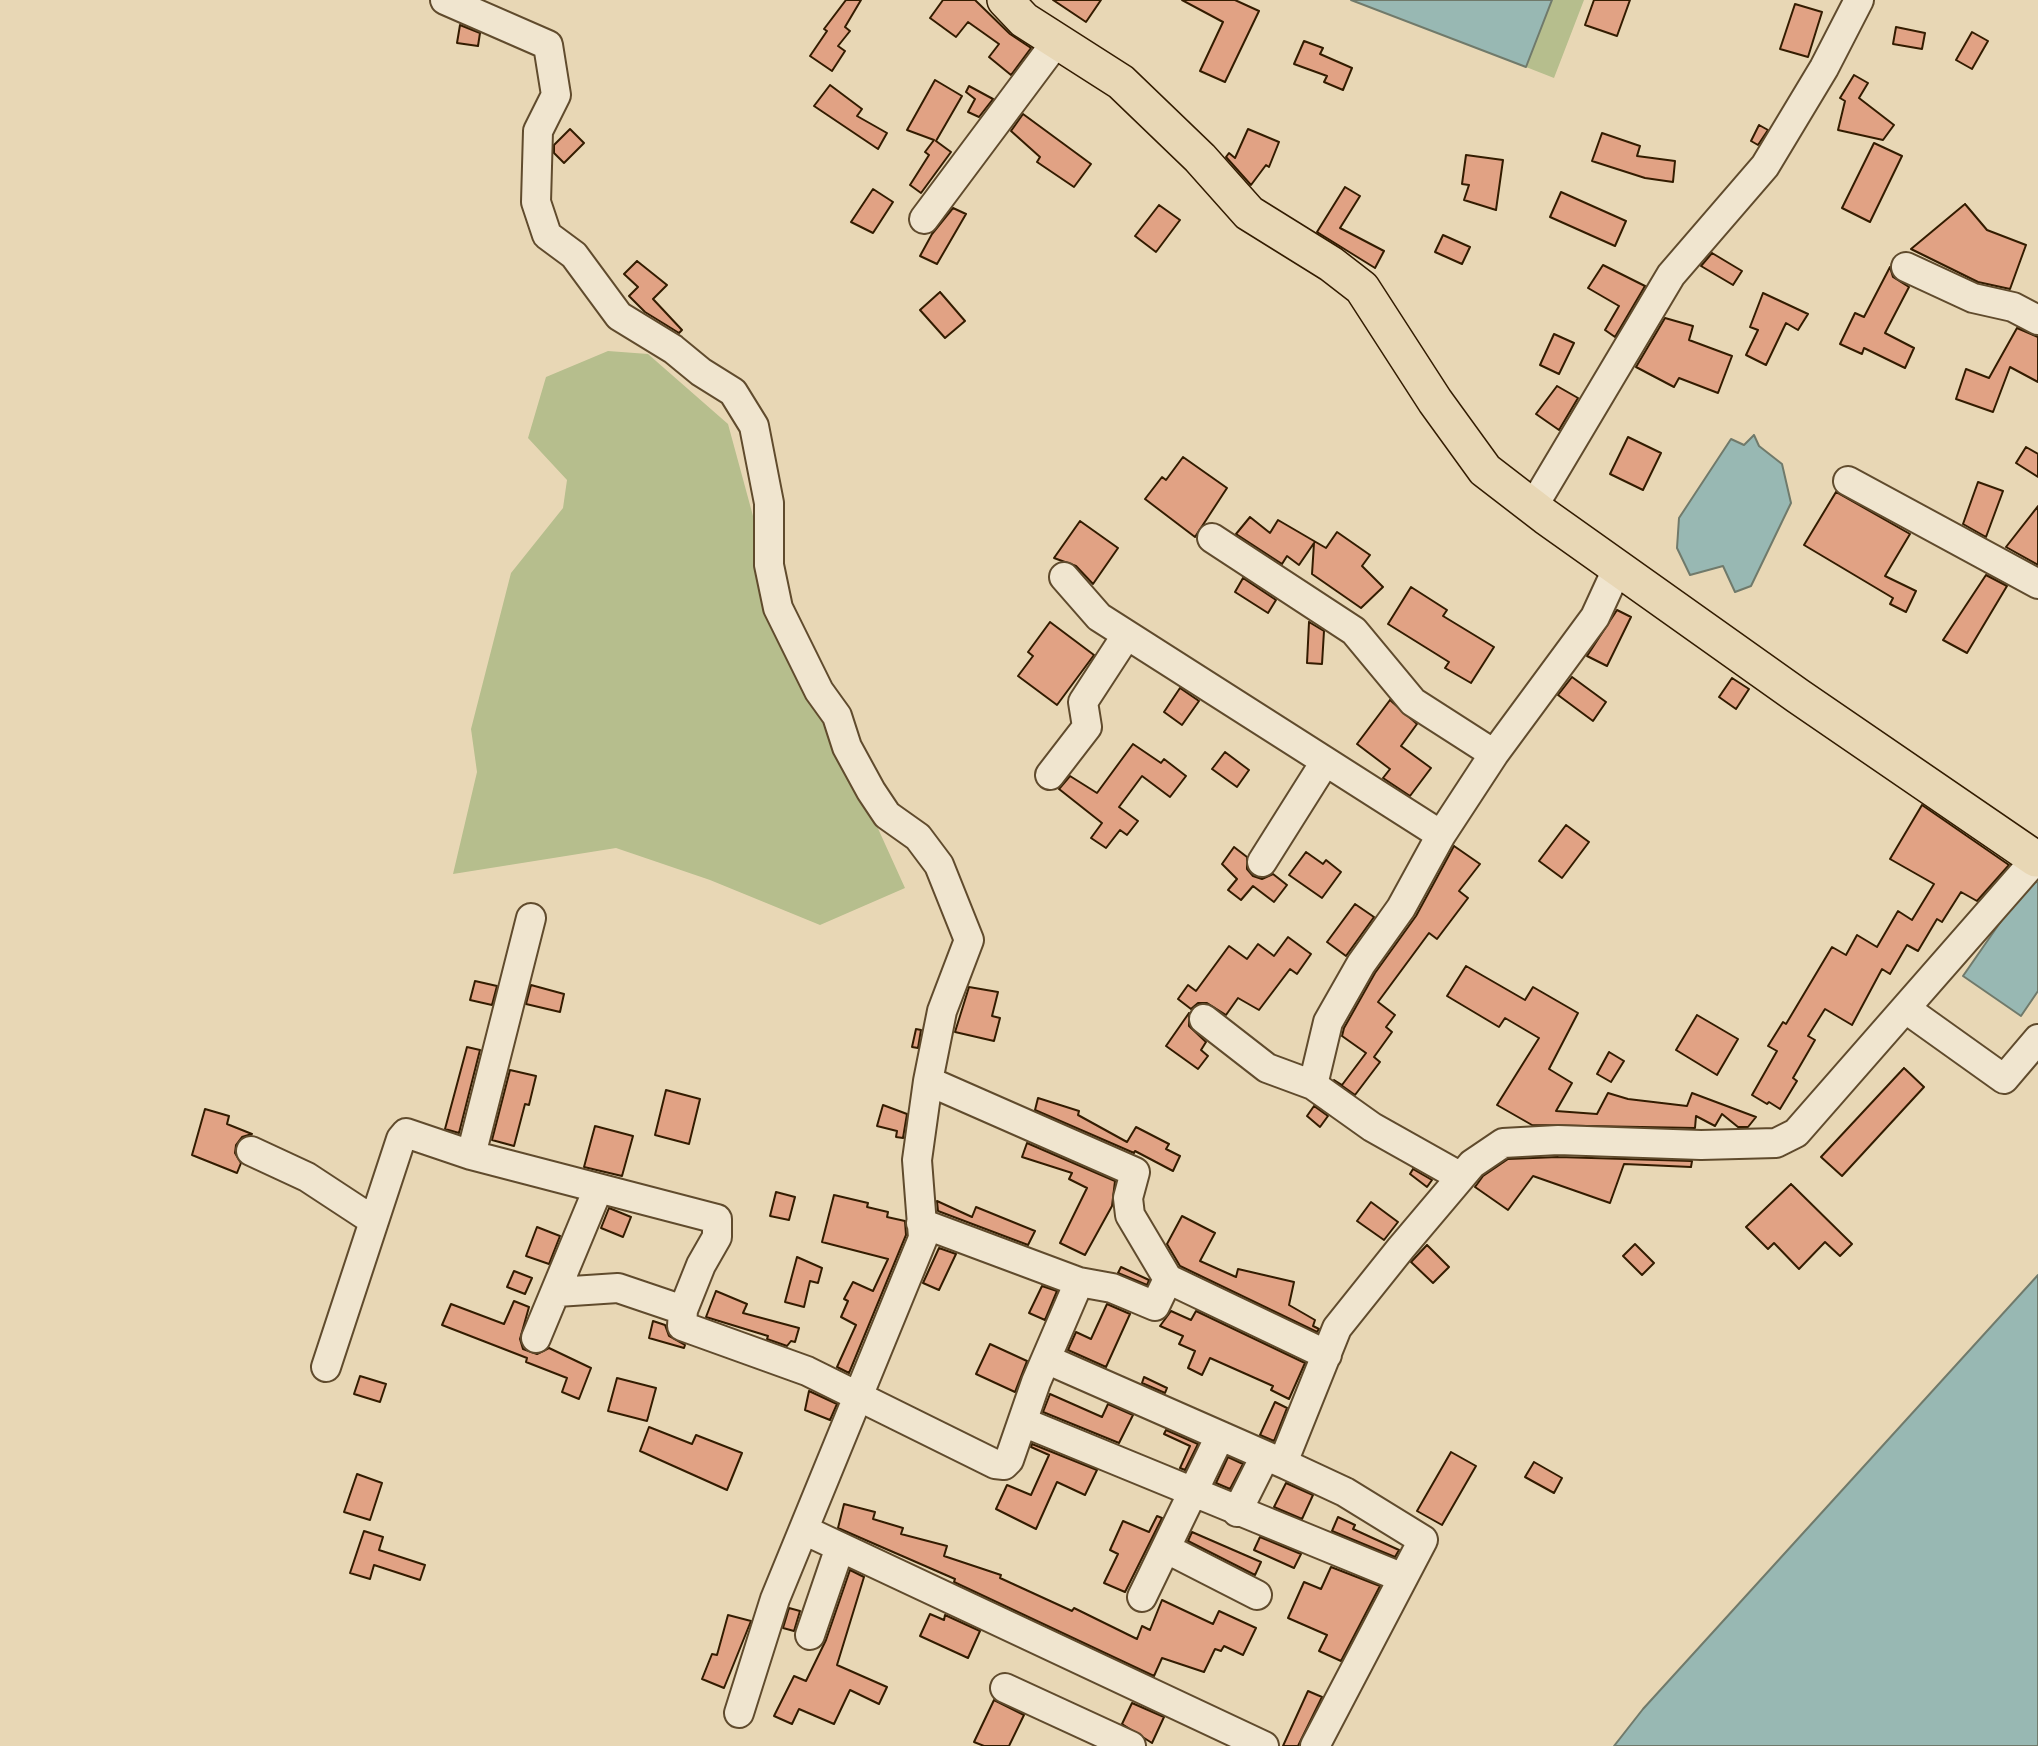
<!DOCTYPE html>
<style>
body{margin:0}
canvas{display:block;background:#e8d7b5}
</style>
<canvas width="2038" height="1746"></canvas>
<script>
const context = document.querySelector('canvas').getContext('2d');
context.lineJoin = 'round';
function paint(path, color) {
  context.fillStyle = color;
  context.fill(path, 'evenodd');
}
function toPath(rows) {
  const path = new Path2D();
  for (const r of rows) {
    path.moveTo(r[0], r[1]);
    for (let i = 2; i < r.length; i += 2) path.lineTo(r[i], r[i + 1]);
  }
  return path;
}
function trace(path, color, width, dash) {
  context.strokeStyle = color;
  context.lineWidth = width;
  context.lineCap = dash ? 'butt' : 'round';
  context.setLineDash(dash || []);
  context.stroke(path);
}
paint(toPath([
 [1552,0,1584,0,1554,78,1526,67],
 [608,351,648,354,728,424,778,608,905,888,820,925,710,880,616,848,453,874,477,772,471,729,511,573,563,508,567,480,528,438,546,377]
]), '#b6be8d');
const water = toPath([
 [1351,0,1552,0,1526,67,1351,0],
 [1754,435,1759,446,1782,464,1791,503,1751,586,1735,592,1723,566,1690,575,1677,548,1679,518,1731,439,1744,445,1754,435],
 [2031,878,2038,883,2038,991,2021,1016,1963,976,2031,878],
 [2038,1275,2038,1746,1614,1746,1643,1709,2038,1275]
]);
paint(water, '#98b8b3');
trace(water, '#707a6b', 2);
const building = toPath([
 [846,0,861,0,845,27,850,31,838,46,845,51,832,71,810,56,827,31,824,29,846,0],
 [943,0,975,0,1010,34,1031,48,1011,75,989,57,999,44,968,22,956,37,930,18,943,0],
 [1053,0,1101,0,1086,22,1053,0],
 [1182,0,1235,0,1259,11,1225,82,1200,71,1223,22,1182,0],
 [1594,0,1630,0,1617,36,1585,25,1594,0],
 [1795,4,1822,12,1808,57,1780,49,1795,4],
 [460,25,480,33,478,46,457,43,460,25],
 [1896,27,1925,33,1922,49,1893,44,1896,27],
 [1972,32,1988,41,1972,69,1956,60,1972,32],
 [1304,41,1323,48,1320,54,1352,68,1343,90,1324,82,1327,76,1294,64,1304,41],
 [1854,75,1868,83,1859,98,1894,125,1883,140,1838,130,1845,101,1840,98,1854,75],
 [935,80,962,96,936,141,951,152,921,193,910,185,929,155,925,152,934,140,907,130,935,80],
 [830,85,862,109,857,116,887,133,878,149,814,106,830,85],
 [969,86,993,99,979,117,968,112,975,99,966,92,969,86],
 [1023,114,1091,164,1074,187,1037,162,1040,157,1011,131,1023,114],
 [1759,125,1768,130,1758,145,1751,141,1759,125],
 [570,129,584,143,564,163,554,153,554,145,570,129],
 [1248,129,1279,142,1269,167,1266,165,1251,185,1226,157,1229,153,1235,158,1248,129],
 [1602,133,1640,146,1637,156,1675,161,1673,182,1645,178,1592,161,1602,133],
 [1874,143,1902,156,1870,222,1842,208,1874,143],
 [1466,155,1503,160,1496,210,1464,200,1469,185,1462,184,1466,155],
 [1345,187,1360,196,1340,228,1384,251,1375,268,1317,232,1345,187],
 [873,189,893,202,873,233,851,222,873,189],
 [1561,192,1626,221,1615,246,1550,217,1561,192],
 [1965,204,1987,230,2026,245,2010,289,1978,282,1911,249,1965,204],
 [1159,205,1180,220,1156,252,1135,236,1159,205],
 [953,208,966,214,937,264,920,256,932,234,953,208],
 [1443,235,1470,247,1462,264,1435,252,1443,235],
 [1712,253,1742,271,1733,285,1701,266,1712,253],
 [637,261,667,285,653,299,682,330,679,333,645,312,629,296,638,287,624,274,637,261],
 [1603,265,1645,286,1615,337,1605,330,1619,306,1588,288,1603,265],
 [1890,267,1893,277,1909,287,1885,333,1914,348,1905,368,1864,348,1862,354,1840,344,1855,313,1864,317,1890,267],
 [940,292,965,321,945,338,920,310,940,292],
 [1763,293,1808,314,1798,330,1786,323,1766,365,1746,355,1758,330,1750,327,1763,293],
 [1665,318,1693,326,1689,340,1732,356,1718,393,1679,378,1674,387,1636,367,1665,318],
 [2017,328,2038,337,2038,382,2010,367,1993,412,1956,399,1966,369,1989,378,2017,328],
 [1554,334,1574,343,1559,374,1540,365,1554,334],
 [1557,386,1578,398,1559,430,1536,414,1557,386],
 [1628,437,1661,453,1643,490,1610,474,1628,437],
 [2026,447,2038,454,2038,477,2016,463,2026,447],
 [1183,457,1227,488,1195,537,1145,499,1162,477,1166,480,1183,457],
 [1978,482,2003,491,1986,537,1963,524,1978,482],
 [1836,492,1910,534,1885,576,1916,591,1906,612,1890,604,1893,598,1804,545,1836,492],
 [2038,506,2038,565,2006,547,2038,506],
 [1250,517,1270,533,1278,520,1326,548,1337,532,1370,555,1362,566,1383,587,1361,608,1312,574,1314,543,1299,565,1287,556,1282,564,1236,534,1250,517],
 [1080,521,1118,548,1093,584,1076,566,1054,558,1080,521],
 [1986,575,2007,586,1967,653,1943,640,1986,575],
 [1243,578,1276,600,1268,613,1235,592,1243,578],
 [1411,587,1447,610,1443,616,1494,647,1471,683,1445,668,1449,662,1388,624,1411,587],
 [1617,610,1631,617,1607,666,1587,656,1617,610],
 [1050,622,1094,655,1057,705,1018,676,1033,656,1028,652,1050,622],
 [1309,622,1324,631,1322,664,1307,663,1309,622],
 [1572,677,1606,702,1593,721,1558,695,1572,677],
 [1732,678,1749,689,1736,709,1719,697,1732,678],
 [1180,688,1199,701,1182,725,1164,712,1180,688],
 [1390,700,1417,724,1401,746,1431,768,1410,796,1383,778,1390,769,1357,744,1390,700],
 [1133,744,1161,763,1164,759,1186,776,1170,797,1142,776,1119,807,1138,821,1127,835,1120,830,1106,848,1091,838,1102,823,1059,789,1070,776,1097,793,1133,744],
 [1225,752,1249,770,1237,787,1212,769,1225,752],
 [1922,805,2009,865,1977,901,1961,892,1942,922,1937,919,1918,951,1907,945,1890,974,1882,969,1852,1025,1825,1009,1808,1036,1815,1040,1793,1078,1797,1081,1780,1109,1769,1102,1767,1104,1752,1095,1777,1051,1768,1046,1783,1022,1786,1024,1832,947,1846,955,1857,935,1877,947,1898,911,1912,920,1934,884,1890,859,1922,805],
 [1566,825,1589,842,1562,878,1539,861,1566,825],
 [1454,846,1480,864,1459,891,1468,898,1437,939,1429,933,1378,1002,1395,1015,1386,1027,1392,1032,1374,1057,1380,1062,1355,1095,1334,1080,1342,1085,1366,1053,1342,1036,1344,1028,1375,973,1416,916,1454,846],
 [1234,847,1247,857,1247,869,1253,876,1262,879,1273,874,1287,885,1274,902,1253,886,1241,900,1228,890,1237,879,1222,864,1234,847],
 [1306,852,1323,864,1326,860,1341,872,1322,898,1289,875,1306,852],
 [1355,904,1374,917,1346,956,1327,942,1355,904],
 [1288,937,1311,954,1297,974,1290,969,1259,1010,1238,998,1226,1015,1207,1003,1198,1003,1191,1009,1178,999,1188,985,1196,991,1229,946,1247,959,1258,944,1274,956,1288,937],
 [1466,966,1525,1000,1533,987,1578,1013,1549,1069,1572,1083,1556,1111,1597,1114,1608,1093,1628,1099,1687,1106,1692,1093,1756,1117,1748,1127,1738,1127,1722,1114,1715,1126,1696,1116,1695,1128,1532,1125,1497,1105,1539,1038,1505,1018,1499,1027,1447,996,1466,966],
 [475,981,497,986,492,1005,470,1000,475,981],
 [531,985,564,994,560,1012,526,1004,531,985],
 [969,987,998,992,992,1016,1000,1018,994,1041,955,1032,969,987],
 [1189,1013,1189,1026,1206,1042,1201,1050,1208,1056,1198,1069,1166,1046,1189,1013],
 [1697,1015,1738,1039,1717,1075,1676,1050,1697,1015],
 [916,1029,921,1030,918,1048,912,1047,916,1029],
 [467,1047,480,1050,459,1133,445,1129,467,1047],
 [1609,1052,1624,1061,1611,1082,1597,1074,1609,1052],
 [1904,1068,1924,1087,1842,1176,1821,1157,1904,1068],
 [510,1070,536,1076,529,1105,525,1104,514,1146,492,1140,510,1070],
 [666,1090,700,1099,689,1144,655,1135,666,1090],
 [1038,1098,1079,1111,1078,1115,1127,1142,1136,1127,1169,1144,1166,1149,1180,1156,1173,1171,1135,1151,1134,1153,1035,1110,1038,1098],
 [883,1105,907,1114,903,1138,896,1137,897,1131,877,1126,883,1105],
 [1314,1106,1328,1116,1320,1127,1307,1116,1314,1106],
 [205,1109,229,1116,227,1124,252,1134,242,1137,236,1145,235,1153,241,1163,237,1173,192,1155,205,1109],
 [595,1126,633,1136,622,1176,584,1167,595,1126],
 [1027,1143,1115,1181,1112,1206,1085,1255,1060,1243,1087,1188,1069,1179,1072,1173,1022,1157,1027,1143],
 [1558,1157,1692,1161,1691,1167,1624,1164,1610,1203,1533,1176,1508,1210,1475,1187,1483,1176,1508,1159,1558,1157],
 [1413,1169,1432,1180,1427,1187,1410,1174,1413,1169],
 [1791,1184,1852,1244,1840,1256,1825,1242,1799,1269,1774,1243,1768,1249,1746,1227,1791,1184],
 [776,1192,795,1197,789,1220,770,1216,776,1192],
 [834,1195,868,1203,867,1207,888,1212,887,1217,905,1221,906,1235,849,1373,837,1367,856,1325,841,1317,848,1301,844,1299,853,1282,873,1291,888,1259,822,1242,834,1195],
 [937,1201,972,1217,976,1207,1035,1231,1028,1245,938,1211,937,1201],
 [1371,1202,1398,1222,1384,1240,1357,1221,1371,1202],
 [609,1208,631,1217,623,1237,601,1228,609,1208],
 [1182,1216,1215,1233,1200,1261,1236,1277,1238,1269,1294,1282,1289,1305,1315,1320,1313,1326,1319,1329,1317,1332,1180,1266,1167,1244,1182,1216],
 [537,1227,560,1236,549,1264,526,1256,537,1227],
 [1635,1244,1654,1263,1642,1275,1623,1256,1635,1244],
 [1427,1245,1449,1267,1433,1283,1411,1262,1427,1245],
 [939,1248,956,1254,939,1290,923,1283,939,1248],
 [797,1257,822,1268,818,1283,810,1281,804,1307,785,1302,797,1257],
 [1121,1267,1149,1280,1147,1285,1118,1273,1121,1267],
 [514,1271,532,1278,525,1294,507,1287,514,1271],
 [1042,1286,1057,1291,1045,1320,1029,1313,1042,1286],
 [716,1291,747,1304,743,1313,799,1328,795,1342,791,1341,787,1346,767,1339,768,1336,706,1317,716,1291],
 [514,1301,529,1307,520,1339,523,1349,537,1354,549,1348,591,1368,579,1399,562,1392,567,1378,526,1362,527,1358,442,1325,451,1304,504,1324,514,1301],
 [1107,1304,1130,1314,1106,1367,1068,1350,1076,1332,1091,1339,1107,1304],
 [1171,1311,1191,1320,1196,1311,1305,1363,1289,1399,1271,1390,1273,1386,1210,1358,1202,1375,1188,1368,1195,1351,1179,1344,1183,1336,1160,1326,1171,1311],
 [653,1321,665,1325,669,1336,685,1345,684,1348,649,1338,653,1321],
 [990,1344,1027,1361,1015,1392,976,1374,990,1344],
 [360,1376,386,1384,380,1402,354,1394,360,1376],
 [1144,1377,1167,1388,1165,1393,1142,1383,1144,1377],
 [617,1378,656,1388,647,1421,608,1411,617,1378],
 [809,1391,837,1404,830,1420,805,1410,809,1391],
 [1050,1394,1102,1417,1108,1404,1133,1415,1119,1443,1043,1412,1050,1394],
 [1275,1402,1287,1408,1274,1441,1260,1435,1275,1402],
 [649,1427,692,1444,696,1435,742,1453,727,1490,640,1451,649,1427],
 [1166,1430,1198,1444,1185,1470,1180,1468,1190,1446,1164,1434,1166,1430],
 [1032,1444,1097,1470,1085,1495,1057,1482,1036,1529,996,1509,1007,1485,1031,1495,1049,1455,1031,1447,1032,1444],
 [1451,1452,1476,1466,1442,1525,1417,1511,1451,1452],
 [1228,1457,1243,1464,1230,1489,1216,1483,1228,1457],
 [1534,1462,1562,1478,1554,1493,1525,1477,1534,1462],
 [357,1474,382,1483,370,1520,344,1512,357,1474],
 [1286,1483,1313,1495,1302,1519,1274,1507,1286,1483],
 [844,1504,875,1512,873,1519,903,1528,901,1534,947,1546,944,1556,1001,1575,1000,1578,1072,1611,1074,1608,1137,1639,1142,1626,1150,1630,1162,1600,1213,1624,1219,1611,1256,1628,1243,1655,1224,1646,1221,1651,1215,1649,1204,1672,1162,1658,1154,1676,954,1582,955,1579,838,1528,844,1504],
 [1157,1516,1162,1518,1125,1592,1104,1583,1118,1554,1110,1550,1123,1521,1149,1532,1157,1516],
 [1338,1517,1355,1525,1353,1529,1399,1550,1395,1557,1332,1531,1338,1517],
 [364,1531,383,1537,379,1550,425,1565,420,1580,374,1565,370,1579,350,1573,364,1531],
 [1192,1532,1261,1562,1255,1575,1188,1541,1192,1532],
 [1260,1537,1301,1554,1294,1568,1254,1550,1260,1537],
 [1331,1567,1380,1586,1341,1661,1319,1651,1327,1635,1288,1618,1304,1582,1321,1589,1331,1567],
 [850,1570,864,1577,837,1665,887,1687,879,1704,850,1690,834,1724,799,1709,792,1724,774,1716,794,1676,806,1681,826,1640,850,1570],
 [789,1608,800,1611,794,1631,783,1628,789,1608],
 [930,1614,944,1620,945,1615,980,1631,968,1658,920,1636,930,1614],
 [728,1615,751,1621,724,1688,702,1679,712,1654,717,1655,728,1615],
 [1308,1691,1322,1697,1298,1746,1283,1746,1308,1691],
 [994,1700,1024,1715,1009,1746,984,1746,974,1742,994,1700],
 [1132,1703,1164,1717,1152,1743,1122,1724,1132,1703]
]);
paint(building, '#e1a284');
trace(building, '#331c00', 2);
const minor = toPath([
 [445,0,548,45,556,95,538,131,536,202,547,235,574,255,619,316,673,349,701,372,733,392,754,426,769,503,769,565,778,608,819,691,837,716,847,747,871,791,887,815,918,837,939,865,969,940,942,1011,928,1081,1135,1172,1128,1198,1130,1215,1168,1279,1327,1355],
 [924,219,1057,41],
 [1906,267,1973,298,2013,307,2038,320],
 [1848,481,2038,584],
 [1534,505,1671,275,1765,166,1824,68,1859,0],
 [1212,538,1354,631,1413,702,1494,754],
 [1064,577,1099,617,1441,835,1494,754,1595,617,1618,567],
 [1050,775,1087,727,1083,702,1126,636],
 [1262,862,1325,762],
 [1906,1009,2004,1079,2038,1039],
 [1204,1019,1267,1068,1313,1085,1372,1127,1461,1177],
 [1313,1085,1328,1022,1361,964,1401,908,1441,835],
 [251,1151,307,1177,374,1221],
 [471,1155,531,918],
 [921,1223,1079,1282,1112,1288,1155,1306,1168,1279],
 [557,1292,618,1288,683,1310],
 [536,1338,598,1189],
 [1046,1359,1287,1465],
 [326,1367,401,1139,406,1133,471,1155,717,1219,717,1237,701,1265,683,1310,682,1326,807,1371,995,1464,1004,1465,1009,1460,1036,1382,1079,1282],
 [1023,1422,1403,1578],
 [1237,1512,1265,1456],
 [804,1530,1264,1746],
 [1167,1549,1257,1595],
 [1142,1597,1220,1436],
 [810,1635,840,1547],
 [1005,1688,1131,1746],
 [739,1713,775,1599,923,1238,917,1160,928,1081],
 [1315,1746,1423,1540,1345,1492,1287,1465,1286,1455,1337,1328,1401,1248,1472,1164,1503,1143,1558,1140,1701,1145,1776,1143,1796,1133,2036,859]
]);
const major = toPath([
 [1005,0,1024,20,1121,82,1200,158,1249,213,1331,264,1362,288,1435,401,1485,470,1546,517,1798,696,2036,859,2038,857]
]);
trace(minor, '#604b2d', 32);
trace(major, '#331c00', 38);
trace(minor, '#f0e5cf', 28);
trace(major, '#e8d7b5', 35);
</script>
